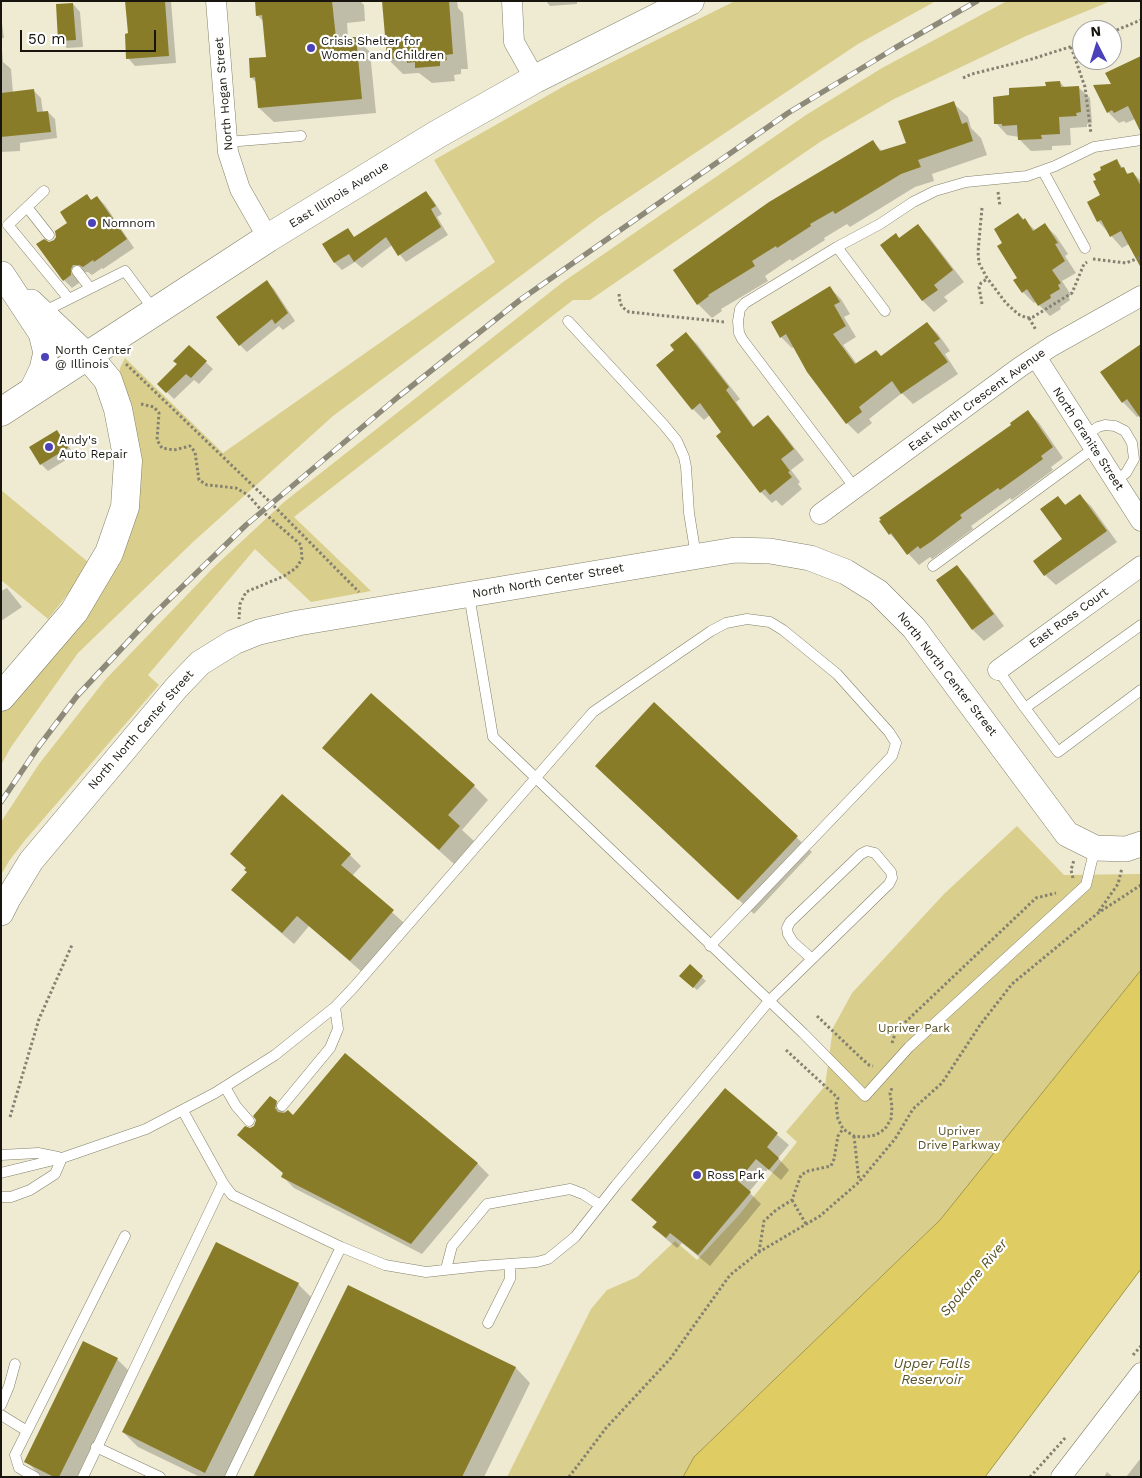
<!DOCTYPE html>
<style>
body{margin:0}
#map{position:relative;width:1142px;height:1478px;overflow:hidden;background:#efebd3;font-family:"Work Sans",sans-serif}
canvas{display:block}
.frame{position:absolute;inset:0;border:2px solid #17150d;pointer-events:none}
.north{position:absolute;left:1072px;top:20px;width:50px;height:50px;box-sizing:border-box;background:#fff;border:1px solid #a2a19e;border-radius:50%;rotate:355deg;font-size:14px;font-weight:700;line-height:20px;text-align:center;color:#17150d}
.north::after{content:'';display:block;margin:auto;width:18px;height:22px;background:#4b42b9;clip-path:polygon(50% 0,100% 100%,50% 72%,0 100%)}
.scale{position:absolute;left:20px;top:30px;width:136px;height:22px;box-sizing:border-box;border:2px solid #17150d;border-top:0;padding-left:6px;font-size:15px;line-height:18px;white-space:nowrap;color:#17150d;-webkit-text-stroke:4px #fff;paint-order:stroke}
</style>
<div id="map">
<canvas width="1142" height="1478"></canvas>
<div class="frame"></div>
<div class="north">N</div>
<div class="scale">50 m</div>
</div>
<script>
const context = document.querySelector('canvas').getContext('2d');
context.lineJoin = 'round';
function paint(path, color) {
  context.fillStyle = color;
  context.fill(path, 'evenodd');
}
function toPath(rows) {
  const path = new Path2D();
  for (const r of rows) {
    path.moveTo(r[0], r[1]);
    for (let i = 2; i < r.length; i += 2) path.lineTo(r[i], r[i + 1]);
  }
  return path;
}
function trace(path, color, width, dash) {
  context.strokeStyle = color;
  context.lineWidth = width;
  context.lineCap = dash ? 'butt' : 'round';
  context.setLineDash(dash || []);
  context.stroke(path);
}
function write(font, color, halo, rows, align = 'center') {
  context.font = font + ' "Work Sans",sans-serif';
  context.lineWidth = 4.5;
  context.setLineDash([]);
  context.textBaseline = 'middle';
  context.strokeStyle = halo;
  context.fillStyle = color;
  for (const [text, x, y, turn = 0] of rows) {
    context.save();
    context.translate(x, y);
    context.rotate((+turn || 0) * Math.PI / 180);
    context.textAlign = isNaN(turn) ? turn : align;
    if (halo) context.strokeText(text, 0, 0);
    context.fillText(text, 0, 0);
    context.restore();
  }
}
paint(toPath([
 [735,1,936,1,858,44,598,218,333,416,193,542,78,653,11,747,1,765,1,707,123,536,119,380,120,368,125,358,223,453,495,262,434,160,566,85],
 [1007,1,1111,1,1026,36,894,99,820,142,590,300,573,300,294,517,371,591,311,602,255,549,148,675,159,685,26,839,9,861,1,875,1,822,39,764,105,680,213,568,284,502,563,282,806,115,882,68],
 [1,490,88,562,76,584,48,619,1,580],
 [1017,826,1064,875,1141,874,1141,970,940,1220,694,1457,683,1477,507,1477,591,1309,607,1290,637,1277,675,1241,697,1260,739,1215,797,1142,786,1132,825,1086,833,1028,852,993,944,894]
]), '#d9ce8b');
const water = toPath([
 [1141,970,1141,1269,985,1477,683,1477,694,1457,940,1220,1141,970]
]);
paint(water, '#dfcd63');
trace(water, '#a39649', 1);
paint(toPath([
 [126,1,171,1,176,63,135,66,128,58,129,35],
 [256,1,360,1,364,5,365,21,347,23,348,38,356,38,370,52,376,113,274,122,259,108,257,83,251,77,267,58,264,22,257,15],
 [384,1,457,1,458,8,463,13,468,69,461,69,461,74,454,75,455,81,432,83,419,73,403,74,388,59],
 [546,1,577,1,577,4,550,6],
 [73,4,80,12,83,47,67,48,60,40],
 [1,16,4,38,1,38,3,62,11,69,13,93,34,91,41,98,43,113,48,112,55,119,57,138,20,143,20,151,1,152],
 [1141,57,1135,119,1126,123,1124,121,1119,123,1108,112,1113,85],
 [1060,82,1065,88,1078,87,1090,98,1092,123,1087,124,1087,127,1070,128,1071,145,1052,146,1052,150,1031,151,1020,140,1019,137,1007,135,996,123,1047,87],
 [953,103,968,117,971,128,981,138,987,155,932,174,934,181,915,187,850,227,847,224,824,238,825,240,792,261,790,259,765,276,768,281,721,309,722,311,712,318,698,304,873,142,882,151,907,144],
 [1116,160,1129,175,1133,173,1141,181,1141,258,1129,244,1122,248,1098,221,1102,195,1097,180,1102,170],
 [426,192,433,200,442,214,437,217,448,235,406,262,392,245,362,268,355,262,342,270,335,263,324,245,347,230,355,238],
 [86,195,92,201,97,197,105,205,134,248,103,269,102,268,92,275,88,272,81,273,78,277,79,283,72,288,64,280,49,243,54,241,69,223],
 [1018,214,1035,230,1045,225,1056,236,1068,254,1065,256,1076,273,1062,281,1071,295,1068,296,1070,300,1060,307,1061,309,1050,316,1036,302,1034,303,1023,292,1004,243],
 [918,226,929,237,964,282,944,297,948,301,934,312,923,301,881,246,900,239],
 [267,282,274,289,295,321,283,330,279,326,247,352,240,345],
 [830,288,841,299,850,314,844,317,856,337,843,345,857,364,882,357,927,323,938,334,950,351,945,354,958,374,913,404,902,393,869,419,872,423,858,434,847,423,794,347,792,348,781,337],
 [686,333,697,344,740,399,736,402,754,427,768,417,779,428,804,460,791,470,800,482,798,484,802,489,782,506,776,500,772,503,761,492,723,432,710,415,704,420,693,409,676,350],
 [1141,345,1141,415,1137,417,1123,402],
 [189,347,213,369,199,384,194,380,174,399,159,384,178,364],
 [1028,412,1039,423,1063,458,1051,467,1053,470,1012,500,1010,498,971,526,973,529,932,559,930,557,919,565,890,534,881,522,1013,425],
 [57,432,64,439,74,455,48,471,41,464],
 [1080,496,1091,506,1117,542,1056,585,1045,575,1064,539,1058,498,1067,506],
 [957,567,968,578,1004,626,984,641,973,630,937,581],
 [7,588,22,607,1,621,1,591],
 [654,704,812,852,754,914,611,781],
 [324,748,474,786,488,800,462,830,474,841,454,864],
 [232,854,350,855,361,866,352,876,404,923,362,972,309,926,294,944,244,901,248,872,247,869],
 [690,966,706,981,697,990,681,976],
 [345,1054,478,1164,489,1175,422,1254,294,1188,283,1177,284,1174,239,1135,255,1127,276,1102,286,1113,293,1116],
 [725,1090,789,1145,778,1158,789,1170,781,1180,768,1169,749,1192,761,1204,710,1266,682,1243,677,1248,665,1238,654,1227,658,1223,633,1200],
 [298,1284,313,1299,225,1477,200,1477,138,1447,123,1432],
 [348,1286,516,1368,530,1383,484,1477,254,1477],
 [117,1359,132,1374,81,1477,41,1476,26,1461],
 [1141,1458,1141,1477,1126,1477],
 [1107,1472,1113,1477,1104,1477]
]), '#0003');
paint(toPath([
 [125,1,165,1,169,56,126,59,125,34,128,33],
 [255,1,332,1,336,38,356,37,362,99,258,108,255,77,250,78,249,58,266,57,262,15,256,16],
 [382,1,449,1,453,54,446,55,447,60,440,61,440,66,415,68,415,62,407,63,407,58,387,59],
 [73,3,76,40,58,41,56,4],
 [1141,56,1141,133,1128,106,1114,113,1112,110,1107,113,1093,85,1111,84,1105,73],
 [1060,81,1061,87,1079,86,1081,112,1076,113,1077,116,1059,117,1060,134,1041,135,1042,139,1018,140,1017,125,1002,126,1002,124,994,124,993,97,1009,95,1009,88,1046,86,1045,82],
 [34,89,37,112,48,111,51,132,1,137,1,93],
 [954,101,962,124,967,122,973,141,918,160,921,167,901,174,835,214,833,211,810,224,811,226,777,248,776,246,752,261,755,266,708,295,709,296,697,305,673,270,769,202,873,140,880,151,906,143,898,121],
 [1117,159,1121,168,1124,167,1127,174,1133,172,1141,186,1141,268,1121,231,1110,237,1101,220,1097,222,1087,202,1100,195,1093,181,1096,180,1093,174,1101,170,1100,167],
 [426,191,436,206,431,209,441,227,398,256,386,237,354,262,349,254,334,263,322,244,348,228,354,237],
 [87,194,91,200,97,196,127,239,94,262,93,260,83,267,79,265,73,265,71,269,71,275,63,281,36,244,44,239,49,242,54,240,56,237,55,231,67,223,60,212],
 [1018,213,1023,220,1025,218,1033,231,1045,223,1058,243,1055,244,1065,261,1052,270,1061,283,1058,285,1060,289,1050,295,1051,298,1038,306,1027,289,1022,293,1013,280,1017,278,997,246,1002,243,994,229],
 [918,224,953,270,934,285,938,290,922,301,880,245,896,233,899,238],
 [267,280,288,313,275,324,272,319,239,346,216,317],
 [830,286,840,302,834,305,846,326,833,334,855,364,876,350,881,356,927,322,940,339,934,343,948,362,901,394,892,381,859,407,862,412,846,424,807,372,786,334,780,338,771,322],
 [686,332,729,387,726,390,753,427,768,415,794,449,781,459,790,471,788,472,792,477,770,495,765,489,760,493,716,436,721,432,700,403,692,410,656,365,674,350,670,345],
 [1141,344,1141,419,1127,399,1122,403,1100,372],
 [189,345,207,361,191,378,186,374,166,393,157,384,177,364,173,361],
 [1028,410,1053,447,1041,456,1043,459,1000,490,998,488,960,515,962,518,932,541,920,549,918,546,907,555,891,533,889,535,879,521,881,520,879,518,1011,425,1010,423],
 [57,430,68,448,40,465,29,447],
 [1080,494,1107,531,1044,576,1033,561,1062,539,1040,509,1058,496,1065,505],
 [957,565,994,614,972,630,936,580],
 [371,693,475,785,448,815,460,826,439,850,322,748],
 [654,702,798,836,738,900,595,766],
 [282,794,351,854,341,865,394,910,350,961,297,916,282,933,231,890,247,872,244,870,246,868,230,854],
 [690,964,703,976,693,988,679,976],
 [345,1053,478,1163,411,1244,281,1177,283,1173,237,1135,245,1126,250,1128,254,1126,256,1120,253,1116,270,1096,277,1101,275,1108,278,1112,284,1113,288,1110,293,1115],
 [725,1088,778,1133,767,1147,779,1158,769,1170,756,1159,738,1181,751,1192,698,1255,670,1233,666,1238,652,1227,657,1222,631,1200],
 [216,1242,299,1283,205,1473,122,1432],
 [348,1285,516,1367,462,1477,253,1477],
 [83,1341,118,1358,59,1477,54,1477,24,1462]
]), '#897c28');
const service = toPath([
 [227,142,301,136],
 [1043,171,1085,248],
 [44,191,8,225,69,299],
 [27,207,49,235],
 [837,247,885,311],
 [77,271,90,288],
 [43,312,125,271,154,310],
 [568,321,664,425,677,441,684,457,686,467,689,513,696,556],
 [1086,435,1098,427,1105,425,1115,426,1125,431,1132,443,1134,459,1126,473,1115,481],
 [855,488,742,339,739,333,738,321,740,309,745,303,837,247,880,224,913,202,935,191,966,182,1027,176,1055,166,1094,147,1141,140],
 [933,566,1094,448],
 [469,595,493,737,803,1033,865,1096,909,1047,1086,885,1095,848],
 [1141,625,1025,708,1058,752,1141,690],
 [998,670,1025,708],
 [225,1087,236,1106,249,1121],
 [282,1106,330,1048,338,1029,335,1007],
 [183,1111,223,1183,232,1195,341,1247,385,1265,426,1272,481,1266,537,1262,548,1259,575,1237,616,1185,769,1001,812,959,889,884,892,878,891,872,875,853,867,851,861,854,790,922,787,928,788,934,793,942,812,959],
 [1,1155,38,1153,58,1157],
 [1,1173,62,1158,146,1129,215,1093,275,1055,335,1007,354,987,593,712,711,631,726,623,747,619,770,622,783,630,837,674,889,732,896,743,892,756,710,946],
 [1,1197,11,1197,30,1190,55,1174,62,1158],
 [446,1269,452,1246,487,1204,570,1189,583,1194,600,1205],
 [488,1323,510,1279,510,1264],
 [1,1405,9,1386,15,1364],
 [1,1415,27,1431],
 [96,1447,160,1477],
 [35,1477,19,1468,15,1455,125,1236],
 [83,1477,223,1183],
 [230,1477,341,1247]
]);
const minor = toPath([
 [216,1,228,152,240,189,268,238],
 [512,1,514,42,535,79],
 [1036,357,1141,521],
 [820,514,1020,367,1052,346,1141,296],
 [998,670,1141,566],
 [1061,1477,1141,1373]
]);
const tertiary = toPath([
 [2,274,41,333,45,349,46,352,42,369,31,392],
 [31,302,87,355],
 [1,913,8,899,31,861,177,687,200,663,234,642,259,632,298,623,735,550,770,551,810,558,846,572,878,592,914,628,1067,834,1095,848,1126,849,1141,844]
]);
const secondary = toPath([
 [1,412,268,238,436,135,535,79,690,1],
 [1,697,74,612,109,553,125,507,128,461,118,409,108,380,87,355]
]);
trace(service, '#838069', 11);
trace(minor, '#838069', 21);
trace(tertiary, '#838069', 26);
trace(secondary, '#838069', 29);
trace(toPath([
 [1112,32,1141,20],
 [1071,47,1085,87,1091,134],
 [963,78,972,74,1032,59,1082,43],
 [998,192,1000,206],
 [982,208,978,252,979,263,987,278,1006,303,1018,314,1027,318,1033,317,1072,293,1084,264,1087,262],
 [1093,259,1126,263,1141,257],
 [619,294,620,302,622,307,629,312,725,322],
 [982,304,979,287,981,283,987,279],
 [1029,318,1036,330],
 [126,364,271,503,359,592],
 [141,404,154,407,159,413,157,440,162,448,174,450,190,446,195,452,199,480,207,485,236,488,248,495,262,511,301,545,302,559,296,568,284,576,246,592,240,604,239,619],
 [1073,878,1071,870,1074,860],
 [1099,911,1118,884,1122,868],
 [817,1016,861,1058,869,1065,873,1066],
 [892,1043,896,1031,1036,898,1056,893],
 [786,1050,838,1098,836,1104,838,1119,843,1129,854,1136,863,1137,876,1135,885,1129,891,1119,892,1107,890,1093,892,1088],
 [10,1117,39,1019,72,945],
 [854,1136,859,1181],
 [792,1200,806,1224],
 [759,1252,764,1221,776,1210,792,1200,801,1175,808,1171,831,1166,834,1159,838,1136,843,1129],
 [1133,1355,1141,1346],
 [569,1477,606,1428,670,1359,730,1275,759,1252,820,1216,859,1182,895,1139,913,1109,942,1083,980,1025,1012,984,1098,913,1141,885],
 [1030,1477,1066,1437]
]), '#848171', 3, [2.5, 2.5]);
trace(service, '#fff', 10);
trace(minor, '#fff', 20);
trace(tertiary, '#fff', 25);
trace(secondary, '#fff', 28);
const rail = toPath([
 [1,802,39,746,77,696,153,615,246,525,398,397,520,300,788,113,895,48,977,1]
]);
trace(rail, '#8d8a79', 5.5);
trace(rail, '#fff', 4, [11]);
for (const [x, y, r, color] of [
 [311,48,5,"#4b42b9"],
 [92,223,5,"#4b42b9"],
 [45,357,5,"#4b42b9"],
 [49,447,5,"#4b42b9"],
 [697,1175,5,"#4b42b9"]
]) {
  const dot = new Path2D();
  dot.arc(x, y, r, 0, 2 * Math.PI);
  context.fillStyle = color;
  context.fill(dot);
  trace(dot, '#fff', 2);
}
write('12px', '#17150d', '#fff', [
 ["Crisis Shelter for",321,41],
 ["Women and Children",321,55],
 ["Nomnom",102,223],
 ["North Center",55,350],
 ["@ Illinois",55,364],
 ["Andy's",59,440],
 ["Auto Repair",59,454],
 ["Ross Park",707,1175]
], 'left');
write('12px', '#17150d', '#fff', [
 ["North Hogan Street",224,94,-95],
 ["East Illinois Avenue",339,195,-32],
 ["East North Crescent Avenue",977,400,-36],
 ["North Granite Street",1088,439,57],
 ["North North Center Street",548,581,-10],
 ["East Ross Court",1069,618,-36],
 ["North North Center Street",947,674,52],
 ["North North Center Street",141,730,-49]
]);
write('12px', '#575024', '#fff', [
 ["Upriver Park",914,1028],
 ["Upriver",959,1131],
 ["Drive Parkway",959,1145]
]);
write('italic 14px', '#595226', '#fff', [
 ["Spokane River",974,1278,-50],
 ["Upper Falls",932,1364],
 ["Reservoir",932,1380]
]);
</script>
